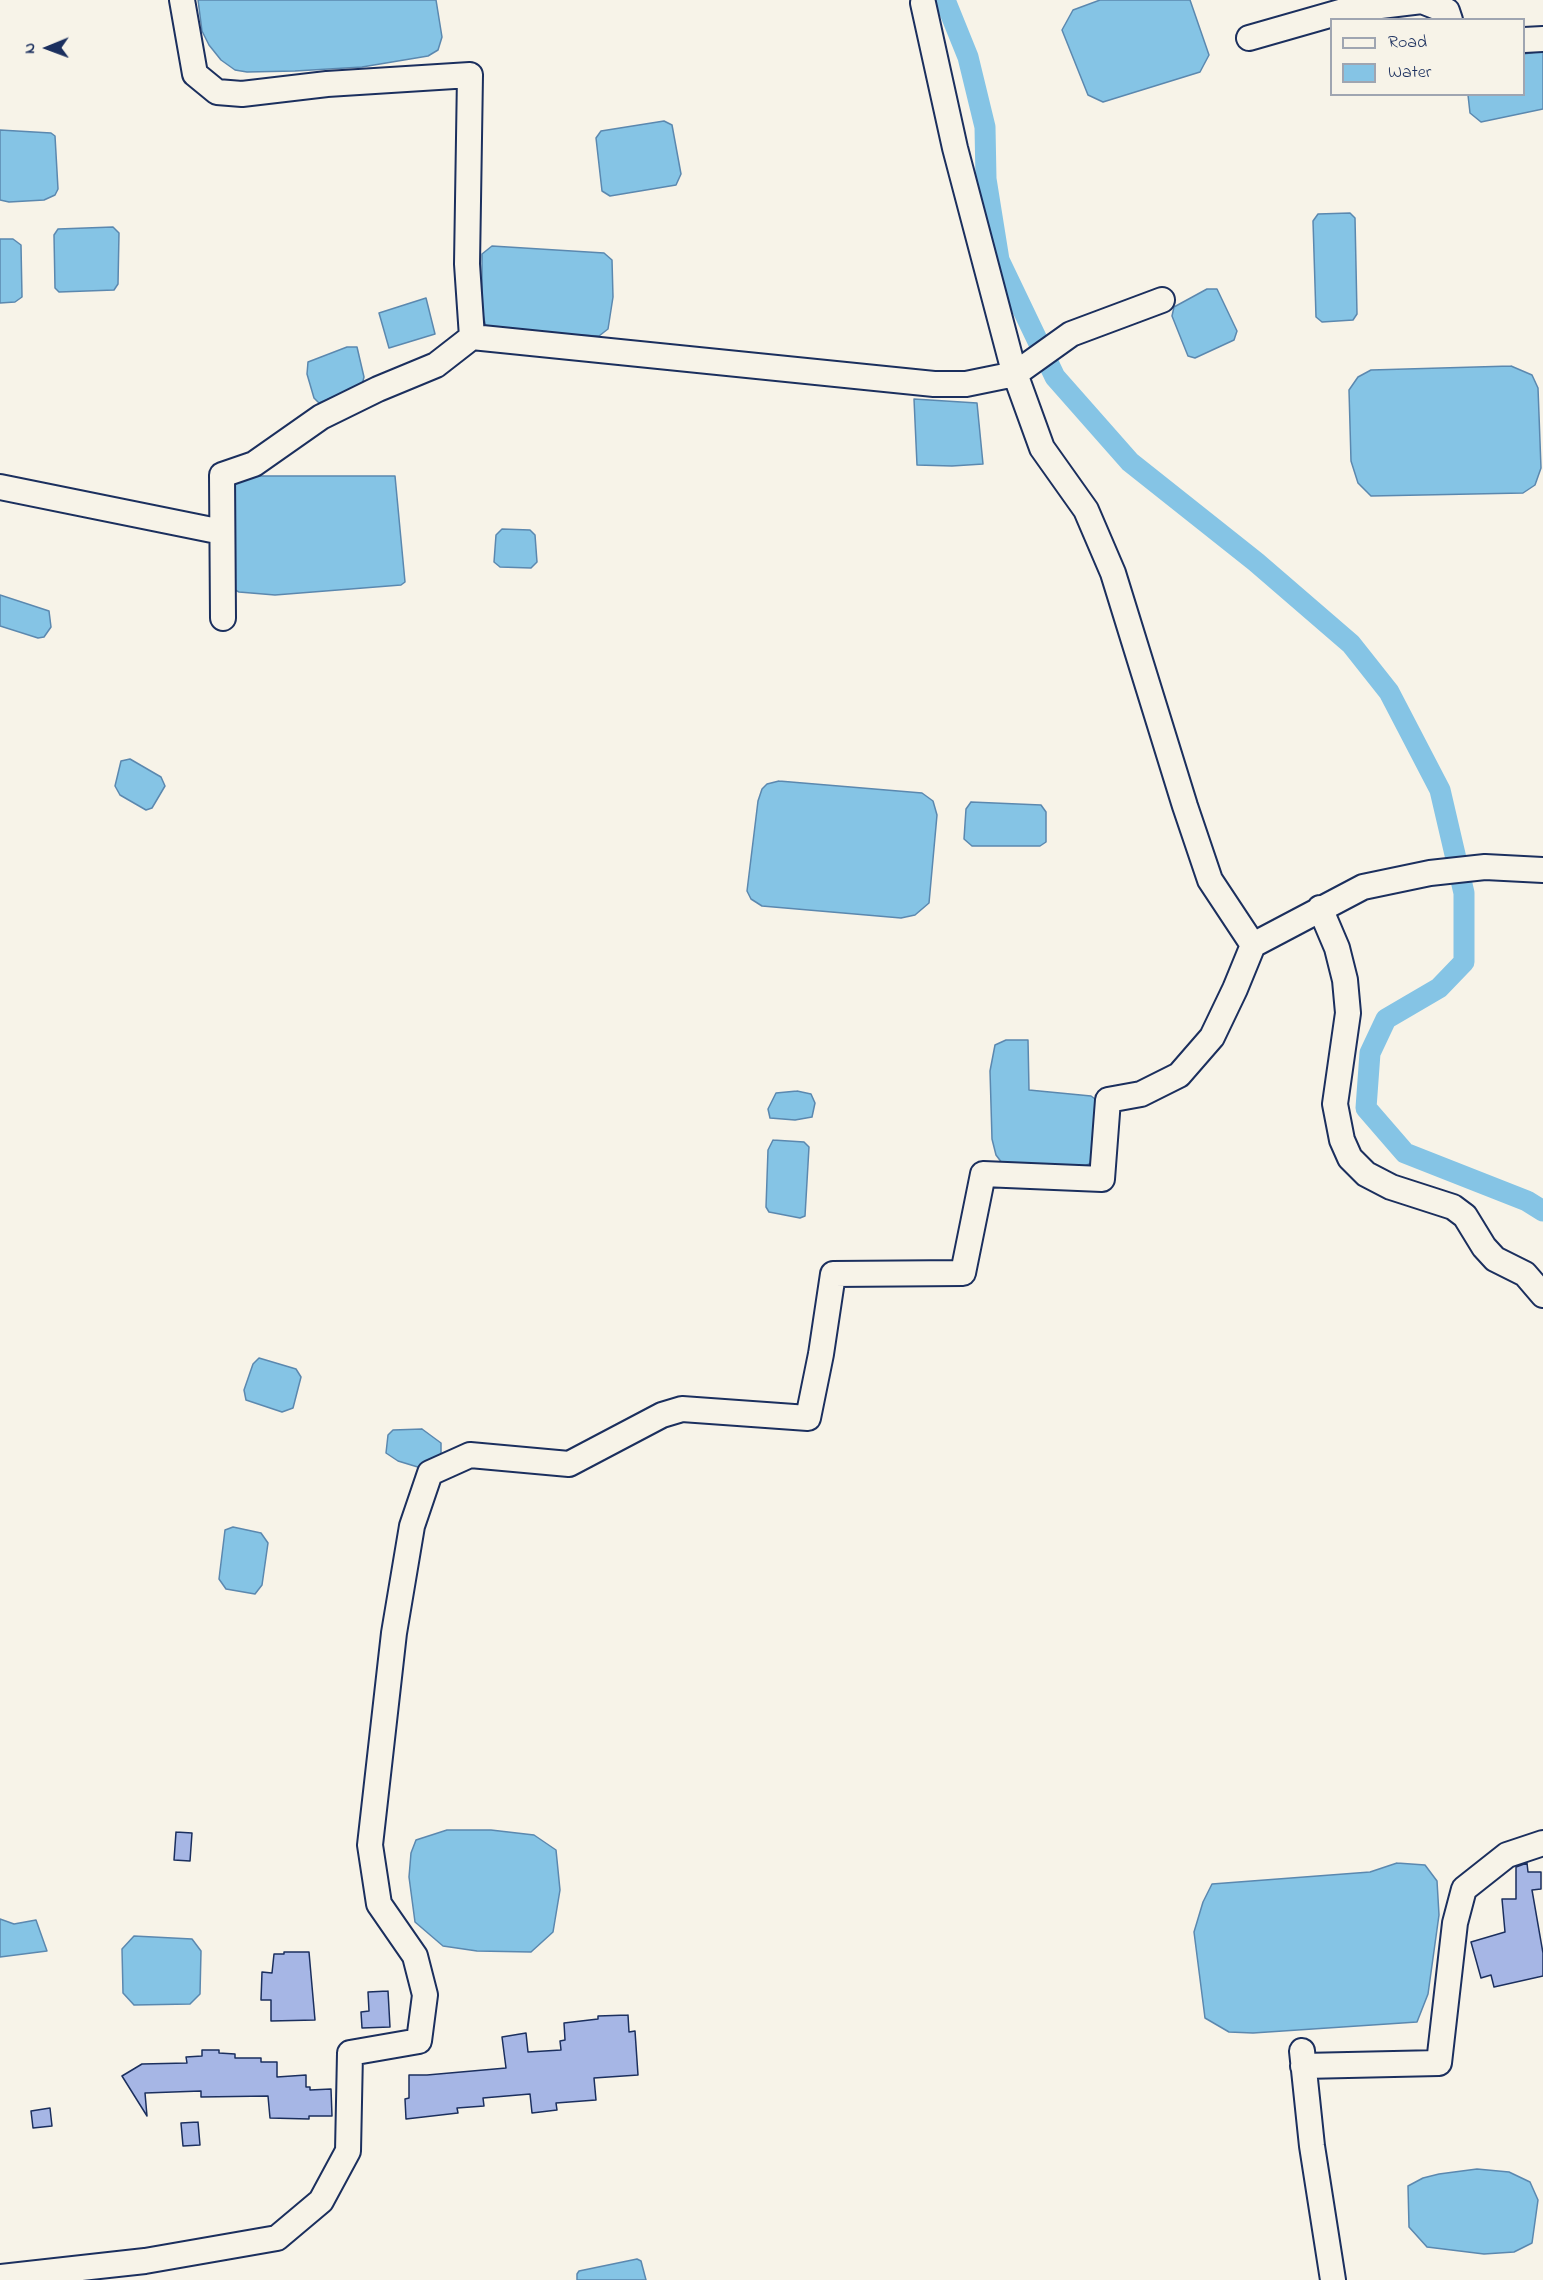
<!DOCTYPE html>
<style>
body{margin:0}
#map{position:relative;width:1543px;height:2280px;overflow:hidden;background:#f7f3e8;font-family:"Indie Flower",sans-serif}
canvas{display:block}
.legend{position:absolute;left:1330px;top:18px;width:195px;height:78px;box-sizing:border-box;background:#f7f3e8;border:2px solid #9fa5b1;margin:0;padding:8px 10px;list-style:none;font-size:18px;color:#1b2f5e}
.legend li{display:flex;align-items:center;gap:12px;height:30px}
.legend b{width:30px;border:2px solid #9fa5b1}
.north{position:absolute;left:18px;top:18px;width:60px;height:60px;-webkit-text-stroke:4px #f7f3e8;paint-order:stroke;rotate:269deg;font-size:16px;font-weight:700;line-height:24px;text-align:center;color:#1b2f5e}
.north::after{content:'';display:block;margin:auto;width:21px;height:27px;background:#1b2f5e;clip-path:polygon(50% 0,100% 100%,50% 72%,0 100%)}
</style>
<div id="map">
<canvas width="1543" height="2280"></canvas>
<ul class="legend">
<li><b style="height:8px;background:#f7f3e8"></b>Road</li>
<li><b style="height:16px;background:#85c4e5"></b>Water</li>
</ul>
<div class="north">N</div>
</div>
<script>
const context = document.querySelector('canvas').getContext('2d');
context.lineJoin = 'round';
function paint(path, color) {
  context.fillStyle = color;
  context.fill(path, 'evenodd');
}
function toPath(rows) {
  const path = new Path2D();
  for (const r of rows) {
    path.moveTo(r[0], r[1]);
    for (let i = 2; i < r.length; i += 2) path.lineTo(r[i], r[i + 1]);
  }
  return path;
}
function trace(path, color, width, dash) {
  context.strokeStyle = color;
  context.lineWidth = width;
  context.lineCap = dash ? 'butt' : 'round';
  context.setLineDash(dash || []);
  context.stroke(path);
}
const water = toPath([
 [198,0,436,0,442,37,438,50,428,56,362,67,295,71,247,72,235,70,221,60,209,45,202,31,198,0],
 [1100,0,1190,0,1209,55,1200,72,1103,102,1088,95,1062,30,1073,10,1100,0],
 [1543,51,1543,109,1481,122,1470,113,1468,95,1524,94,1524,54,1543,51],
 [664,121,672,125,681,174,676,185,610,196,602,191,596,138,601,131,664,121],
 [0,130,51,133,55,136,58,189,55,195,44,200,9,202,0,200,0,130],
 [1350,213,1355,218,1357,314,1353,320,1322,322,1316,317,1313,221,1318,214,1350,213],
 [113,227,119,233,118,284,114,290,59,292,55,288,54,235,58,229,113,227],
 [0,239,13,239,21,245,22,297,15,302,0,303,0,239],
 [492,246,604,253,612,260,613,297,608,329,599,336,521,332,486,327,482,311,482,254,492,246],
 [1207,289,1217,289,1237,331,1234,340,1195,358,1188,356,1172,316,1174,307,1207,289],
 [426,298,435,334,389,348,379,313,426,298],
 [347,347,357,347,364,377,362,385,319,403,314,398,307,374,308,362,347,347],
 [1511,366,1532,375,1538,388,1541,468,1535,485,1523,493,1371,496,1358,483,1351,461,1349,390,1358,377,1371,370,1511,366],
 [914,399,977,403,983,464,952,466,917,465,914,399],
 [239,476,395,476,405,582,401,585,275,595,239,592,233,589,234,482,239,476],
 [502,529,530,530,535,535,537,562,531,568,500,567,494,562,496,535,502,529],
 [0,595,49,611,51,627,44,637,38,638,0,626,0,595],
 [130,759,161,777,165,786,152,808,146,810,120,795,115,786,121,761,130,759],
 [779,781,922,793,933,801,937,815,929,903,915,915,901,918,762,906,751,899,747,891,758,801,762,789,767,784,779,781],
 [971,802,1041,805,1046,812,1046,842,1040,846,972,846,964,839,966,809,971,802],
 [1006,1040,1028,1040,1029,1090,1091,1096,1102,1104,1095,1161,1083,1167,1002,1163,996,1155,992,1139,990,1071,995,1045,1006,1040],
 [797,1091,811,1094,815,1103,812,1117,795,1120,770,1118,768,1109,776,1093,797,1091],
 [773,1140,804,1142,809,1147,805,1216,800,1218,769,1212,766,1207,768,1150,773,1140],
 [259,1358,296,1369,301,1377,293,1408,282,1412,246,1400,244,1390,253,1364,259,1358],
 [422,1429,441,1443,441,1455,430,1466,421,1468,398,1461,386,1453,388,1435,393,1430,422,1429],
 [233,1527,261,1533,268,1543,262,1585,255,1594,226,1589,219,1579,225,1530,233,1527],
 [447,1830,491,1830,534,1835,556,1850,560,1890,553,1932,531,1952,477,1951,443,1946,415,1922,409,1877,411,1853,416,1840,447,1830],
 [1397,1863,1425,1865,1437,1881,1439,1915,1428,1994,1417,2022,1253,2033,1229,2032,1205,2018,1194,1932,1203,1902,1212,1884,1370,1872,1397,1863],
 [0,1919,14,1924,36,1920,47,1951,0,1957,0,1919],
 [134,1936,192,1939,201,1951,200,1994,190,2004,134,2005,123,1993,122,1949,134,1936],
 [1477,2169,1509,2172,1530,2182,1538,2200,1532,2243,1514,2252,1484,2254,1427,2247,1409,2227,1408,2186,1423,2178,1439,2174,1477,2169],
 [637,2259,641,2261,646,2280,577,2280,577,2274,579,2271,637,2259]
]);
paint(water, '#85c4e5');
trace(water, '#5b88af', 1.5);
trace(toPath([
 [945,0,968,57,985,127,986,179,999,260,1055,377,1130,462,1256,562,1351,644,1389,692,1440,790,1464,893,1464,962,1439,988,1386,1019,1370,1053,1366,1108,1405,1153,1527,1201,1543,1211]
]), '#85c4e5', 21);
const building = toPath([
 [176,1832,192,1833,190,1861,174,1860,176,1832],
 [1527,1863,1528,1872,1541,1872,1541,1889,1532,1890,1543,1953,1543,1976,1494,1987,1491,1975,1481,1978,1471,1942,1505,1932,1502,1899,1516,1899,1516,1867,1527,1863],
 [284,1952,309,1952,315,2020,271,2021,271,2000,261,2000,262,1972,272,1973,274,1954,284,1954,284,1952],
 [388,1991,390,2027,362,2028,361,2012,369,2011,368,1992,388,1991],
 [628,2015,629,2032,635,2031,638,2075,594,2078,596,2100,556,2103,557,2110,532,2113,530,2094,483,2098,484,2106,457,2108,458,2113,406,2119,405,2099,409,2098,409,2075,427,2075,506,2068,502,2037,526,2033,528,2052,561,2050,560,2041,565,2040,564,2023,598,2019,598,2016,628,2015],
 [202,2050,219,2050,219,2053,235,2054,235,2058,261,2058,261,2062,277,2062,277,2077,306,2075,306,2087,310,2087,310,2090,331,2089,332,2116,309,2116,309,2119,270,2118,268,2096,201,2097,201,2091,145,2093,147,2116,122,2076,142,2064,187,2063,186,2057,202,2056,202,2050],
 [50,2108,52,2126,33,2128,31,2111,50,2108],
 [198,2122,200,2145,183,2146,181,2123,198,2122]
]);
paint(building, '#a6b6e5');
trace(building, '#1b2f5e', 1.5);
const minor = toPath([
 [182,0,195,74,217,92,242,94,327,84,470,75,467,264,472,337,934,384,966,384,1015,374,1071,334,1162,300],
 [923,3,955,148,1013,368,1042,448,1086,510,1113,573,1185,806,1210,880,1253,945],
 [1249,38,1347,10,1422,1,1447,11,1450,20],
 [1524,40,1543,39],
 [0,487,222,532],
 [223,618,222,475,254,464,321,417,378,389,436,365,472,337],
 [1320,908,1337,948,1345,980,1348,1013,1335,1104,1342,1140,1350,1158,1366,1174,1391,1187,1453,1207,1465,1216,1484,1247,1495,1259,1525,1274,1543,1295],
 [1302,2051,1312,2146,1333,2280],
 [1303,2066,1439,2063,1455,1923,1464,1889,1507,1855,1543,1843],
 [0,2277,145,2261,277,2238,321,2201,348,2151,350,2053,419,2041,425,1995,415,1956,379,1904,370,1845,394,1633,412,1526,430,1473,470,1455,569,1464,662,1415,682,1409,808,1418,821,1354,833,1274,963,1273,983,1174,1102,1179,1108,1100,1141,1094,1179,1075,1212,1037,1235,989,1253,945,1363,887,1430,873,1485,867,1543,870]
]);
trace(minor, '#1b2f5e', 28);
trace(minor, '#f7f3e8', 24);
</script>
